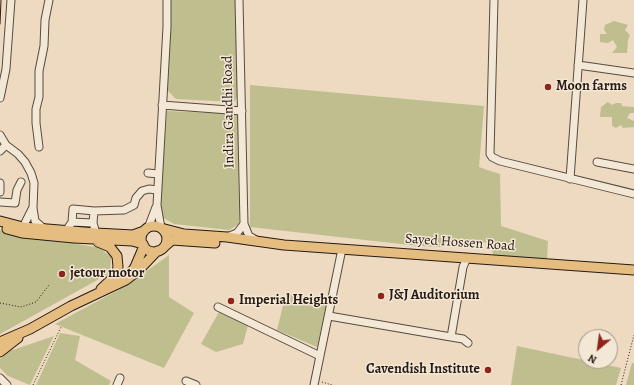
<!DOCTYPE html>
<style>
body{margin:0}
#map{position:relative;width:634px;height:385px;overflow:hidden;background:#eddac0;font-family:Alegreya,serif}
canvas{display:block}
.north{position:absolute;left:578px;top:329px;width:40px;height:40px;box-sizing:border-box;background:#f3e7d6;border:1px solid #a19588;border-radius:50%;rotate:209deg;font-size:11px;font-weight:700;line-height:16px;text-align:center;color:#271a13}
.north::after{content:'';display:block;margin:auto;width:14px;height:18px;background:#8f2418;clip-path:polygon(50% 0,100% 100%,50% 72%,0 100%)}
</style>
<div id="map">
<canvas width="634" height="385"></canvas>
<div class="north">N</div>
</div>
<script>
const context = document.querySelector('canvas').getContext('2d');
context.lineJoin = 'round';
function paint(path, color) {
  context.fillStyle = color;
  context.fill(path, 'evenodd');
}
function toPath(rows) {
  const path = new Path2D();
  for (const r of rows) {
    if (r.length === 3) {
      path.moveTo(r[0] + r[2], r[1]);
      path.arc(r[0], r[1], r[2], 0, 2 * Math.PI);
      continue;
    }
    path.moveTo(r[0], r[1]);
    for (let i = 2; i < r.length; i += 2) path.lineTo(r[i], r[i + 1]);
  }
  return path;
}
function trace(path, color, width, dash) {
  context.strokeStyle = color;
  context.lineWidth = width;
  context.lineCap = dash ? 'butt' : 'round';
  context.setLineDash(dash || []);
  context.stroke(path);
}
function write(font, color, halo, rows, align = 'center') {
  context.font = font + ' Alegreya,serif';
  context.lineWidth = 3;
  context.setLineDash([]);
  context.textBaseline = 'middle';
  context.strokeStyle = halo;
  context.fillStyle = color;
  for (const [text, x, y, turn = 0] of rows) {
    context.save();
    context.translate(x, y);
    context.rotate((+turn || 0) * Math.PI / 180);
    context.textAlign = isNaN(turn) ? turn : align;
    if (halo) context.strokeText(text, 0, 0);
    context.fillText(text, 0, 0);
    context.restore();
  }
}
paint(toPath([
 [169,0,235,0,238,96,234,102,176,99,168,91],
 [614,21,628,25,625,30,630,35,628,40,627,53,612,53,617,47,613,40,608,43,600,42,600,34,607,34,604,30,605,25],
 [250,85,484,106,479,167,487,170,500,174,501,226,548,241,547,260,493,255,491,243,453,240,442,247,419,246,250,227],
 [608,102,612,105,616,103,621,103,622,106,634,107,634,113,630,113,627,118,634,121,634,127,623,128,621,125,616,128,612,126,612,117,600,117,601,107],
 [167,111,238,114,239,224,229,230,174,224,162,217,160,205],
 [0,230,100,248,111,257,110,273,0,334],
 [169,255,169,297,194,313,164,368,55,324,126,286],
 [286,294,327,301,317,347,277,330],
 [219,312,248,325,243,344,216,352,201,344],
 [60,333,80,336,75,360,111,381,109,385,36,385],
 [54,336,30,385,8,376,0,368,0,359,10,351],
 [517,346,621,368,616,385,511,385],
 [632,363,634,363,634,385,626,385]
]), '#bebe8e');
const minor = toPath([
 [239,0,244,224,249,236,256,240],
 [494,0,490,154,492,157,500,161,634,194],
 [578,65,634,73],
 [0,98,6,69,11,0],
 [162,105,242,111],
 [0,135,6,145,18,154,25,162,31,173,34,183,33,208,35,221,43,228],
 [39,147,36,123,36,109,39,97,39,71,44,46,45,20,49,0],
 [0,151,6,145],
 [597,162,634,169],
 [148,173,158,174],
 [570,179,583,0],
 [0,183,0,192],
 [0,202,15,203,17,190,21,182],
 [72,222,93,223],
 [23,227,32,209],
 [148,228,156,207],
 [161,228,157,205,167,27,167,0],
 [66,231,72,222,73,209,94,211],
 [96,233,93,223,94,211,124,210,134,205,136,198,142,191,149,189,157,190],
 [227,237,237,233,244,224],
 [218,307,320,356],
 [329,316,451,337,463,339,468,343],
 [451,337,463,267,467,258],
 [0,378,7,385],
 [186,381,196,385],
 [117,385,120,378],
 [314,385,342,249]
]);
const major = toPath([
 [0,221,23,227,96,233,133,235,144,231],
 [154,239,13],
 [161,228,184,234,227,237,284,245,634,270],
 [7,229,22,233,74,238,132,241,143,244],
 [98,242,110,247,117,256,118,267,116,275,101,289],
 [165,246,172,240,215,243],
 [130,274,135,267,144,246],
 [0,342,30,329,71,306,126,280,139,270,157,251],
 [0,352,18,338]
]);
trace(minor, '#584a3e', 9);
trace(major, '#271a13', 11);
trace(toPath([
 [0,303,21,307,36,302,49,285],
 [322,382,332,385],
 [33,385,61,327],
 [621,385,634,335]
]), '#271a13', 1, [1, 2]);
trace(minor, '#f3e7d6', 7);
trace(major, '#e6bd80', 9);
trace(toPath([
 [0,24,1,0]
]), '#271a13', 1);
for (const [x, y, r, color] of [
 [548,87,4,"#8f2418"],
 [62,274,4,"#8f2418"],
 [381,296,4,"#8f2418"],
 [231,301,4,"#8f2418"],
 [488,370,4,"#8f2418"]
]) {
  const dot = new Path2D();
  dot.arc(x, y, r, 0, 2 * Math.PI);
  context.fillStyle = color;
  context.fill(dot);
  trace(dot, '#f3e7d6', 1.5);
}
write('bold 14px', '#271a13', '#f3e7d6', [
 ["Moon farms",556,87],
 ["jetour motor",70,274],
 ["J&J Auditorium",389,296],
 ["Imperial Heights",239,301],
 ["Cavendish Institute",480,370,"right"]
], 'left');
write('14px', '#271a13', '#f3e7d6', [
 ["Indira Gandhi Road",229,112,-91],
 ["Sayed Hossen Road",460,243,4]
]);
</script>
